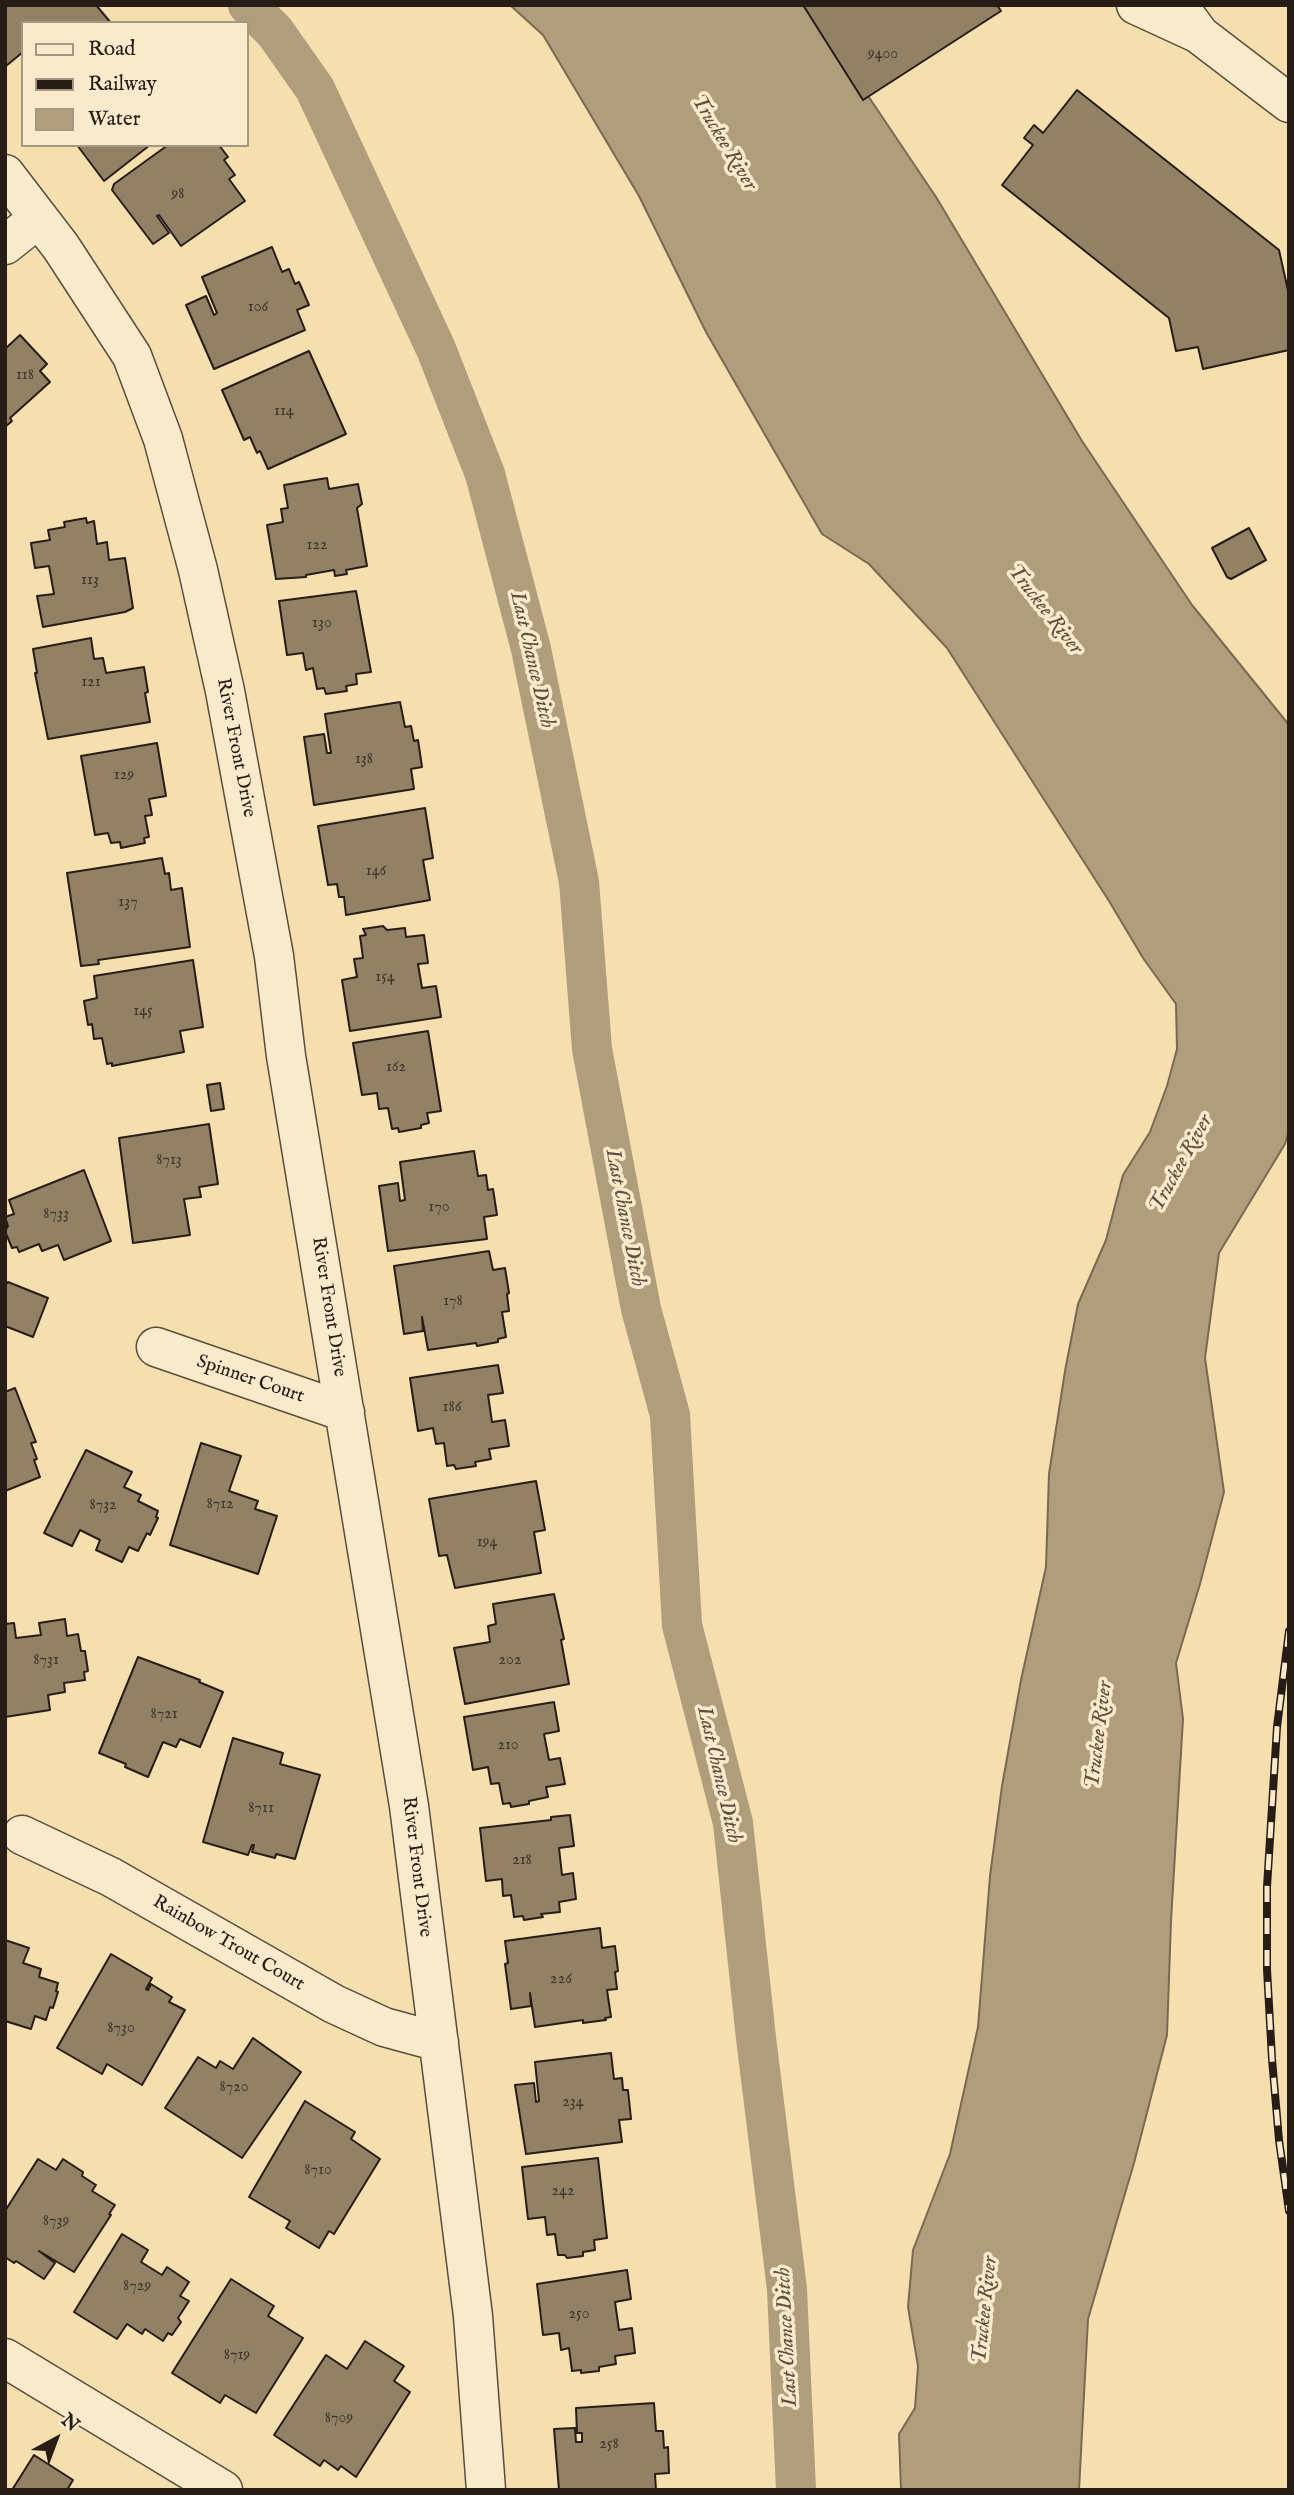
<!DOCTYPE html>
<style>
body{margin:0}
#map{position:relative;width:1294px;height:2495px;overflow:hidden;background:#f5dfaf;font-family:"IM FELL English",serif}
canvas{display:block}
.frame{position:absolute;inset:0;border:7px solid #281c17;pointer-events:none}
.legend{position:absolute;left:21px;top:21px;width:228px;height:126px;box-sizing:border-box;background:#f8eacb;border:2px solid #a59883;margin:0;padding:9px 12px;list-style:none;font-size:21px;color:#281c17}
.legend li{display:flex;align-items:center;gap:14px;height:35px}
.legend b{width:35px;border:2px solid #a59883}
.north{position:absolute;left:21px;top:2404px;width:70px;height:70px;-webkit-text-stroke:5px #f8eacb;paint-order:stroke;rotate:41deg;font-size:19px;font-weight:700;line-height:28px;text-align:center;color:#281c17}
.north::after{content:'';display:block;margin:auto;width:24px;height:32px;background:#281c17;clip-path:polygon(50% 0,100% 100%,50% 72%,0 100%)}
</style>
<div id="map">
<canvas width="1294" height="2495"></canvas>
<div class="frame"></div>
<ul class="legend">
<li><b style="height:9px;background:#f8eacb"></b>Road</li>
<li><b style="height:9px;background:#281c17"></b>Railway</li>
<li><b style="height:19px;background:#af9d7b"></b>Water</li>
</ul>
<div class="north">N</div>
</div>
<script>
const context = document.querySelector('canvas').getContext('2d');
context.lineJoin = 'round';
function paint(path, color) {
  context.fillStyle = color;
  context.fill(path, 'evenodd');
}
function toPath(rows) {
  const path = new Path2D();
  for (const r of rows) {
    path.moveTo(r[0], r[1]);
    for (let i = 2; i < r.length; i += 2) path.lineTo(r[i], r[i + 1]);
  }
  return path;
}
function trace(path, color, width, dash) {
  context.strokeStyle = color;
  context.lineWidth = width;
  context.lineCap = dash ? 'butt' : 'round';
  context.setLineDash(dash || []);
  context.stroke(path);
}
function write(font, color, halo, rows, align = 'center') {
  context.font = font + ' "IM FELL English",serif';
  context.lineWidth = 7;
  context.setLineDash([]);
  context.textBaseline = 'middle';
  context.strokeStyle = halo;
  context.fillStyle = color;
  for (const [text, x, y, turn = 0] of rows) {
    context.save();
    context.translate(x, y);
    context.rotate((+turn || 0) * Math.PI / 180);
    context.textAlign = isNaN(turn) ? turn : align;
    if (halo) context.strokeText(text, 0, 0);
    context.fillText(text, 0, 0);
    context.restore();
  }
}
const water = toPath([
 [510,5,807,5,936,197,1082,441,1192,605,1289,725,1289,1130,1285,1144,1219,1253,1205,1358,1224,1492,1200,1584,1176,1663,1183,1719,1171,1921,1167,2035,1134,2163,1088,2319,1079,2490,901,2490,899,2434,915,2408,918,2366,908,2307,913,2250,950,2154,978,2027,990,1876,1002,1786,1021,1680,1046,1567,1049,1474,1065,1371,1078,1304,1106,1240,1123,1175,1150,1132,1167,1086,1177,1049,1176,1004,1143,958,1109,901,947,648,869,564,822,534,706,332,639,196,543,35,510,5]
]);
paint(water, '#af9d7b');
trace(water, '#796953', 2);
trace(toPath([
 [248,5,275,32,315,89,436,349,485,474,531,649,579,882,592,1049,641,1309,670,1415,682,1625,733,1823,756,2038,787,2289,796,2490]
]), '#af9d7b', 40);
const building = toPath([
 [5,5,96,5,111,23,23,23,23,52,6,66,5,5],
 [803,5,997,5,1001,11,863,100,803,5],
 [1077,90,1279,250,1289,295,1289,350,1203,369,1198,347,1176,351,1169,318,1002,185,1033,145,1024,138,1034,125,1043,133,1077,90],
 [77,145,150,145,104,181,77,145],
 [168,145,219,145,228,157,224,160,235,175,229,179,245,201,181,246,159,215,157,216,169,233,153,244,112,190,114,184,168,145],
 [272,247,282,272,289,269,295,284,299,282,309,305,297,310,305,330,214,369,186,305,206,296,214,315,217,313,202,277,272,247],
 [20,335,47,364,40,371,50,382,10,418,12,421,5,427,5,349,20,335],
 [309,351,346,434,268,469,260,451,257,453,250,437,244,440,222,390,309,351],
 [327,478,329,489,358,484,362,504,357,508,367,566,346,570,347,574,335,576,334,570,306,575,306,577,276,579,267,525,283,522,281,509,288,508,284,485,327,478],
 [86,518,87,523,94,521,97,544,107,542,109,560,125,558,133,608,125,612,43,627,37,596,54,594,49,566,35,568,31,543,50,540,48,530,65,527,64,522,86,518],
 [1249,528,1266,560,1231,579,1227,577,1212,548,1249,528],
 [356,591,371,672,356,674,357,684,346,686,347,691,326,694,324,688,317,689,313,668,306,670,303,653,287,655,279,601,356,591],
 [91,638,94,659,103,658,106,673,144,667,148,692,145,693,150,722,48,739,35,673,37,673,33,649,91,638],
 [400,702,405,727,411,726,414,741,418,740,422,767,411,769,414,789,314,805,304,737,324,734,327,753,331,753,325,714,400,702],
 [157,743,166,796,149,799,152,815,145,816,149,837,144,838,145,843,121,848,120,842,111,843,108,833,95,835,81,756,157,743],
 [425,808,433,858,423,860,430,900,346,915,344,897,339,897,337,884,328,885,318,826,425,808],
 [162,858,165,874,169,873,171,890,182,888,190,947,98,960,99,964,81,966,67,873,162,858],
 [383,926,387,930,405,928,406,937,424,935,428,963,418,964,422,988,436,986,441,1017,350,1031,342,980,357,977,354,959,363,958,360,936,366,935,363,929,383,926],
 [193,960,203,1027,180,1031,184,1052,112,1066,112,1063,107,1064,102,1038,94,1039,92,1024,88,1025,84,1001,97,998,94,976,193,960],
 [428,1031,441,1111,427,1113,429,1123,421,1125,421,1128,399,1132,398,1128,392,1129,388,1108,379,1109,377,1093,362,1095,353,1043,428,1031],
 [220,1083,224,1109,211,1111,207,1085,220,1083],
 [209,1124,218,1184,199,1187,201,1197,184,1199,190,1235,133,1243,119,1138,209,1124],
 [474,1151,478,1176,486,1175,488,1190,493,1189,497,1215,484,1217,487,1239,388,1251,379,1186,398,1183,400,1201,405,1200,400,1162,474,1151],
 [84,1170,111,1241,64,1260,58,1245,42,1251,39,1244,19,1252,17,1247,12,1248,5,1231,8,1226,5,1217,14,1214,9,1200,84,1170],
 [489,1251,493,1270,505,1268,509,1293,507,1294,509,1311,502,1312,506,1337,498,1339,498,1342,477,1346,476,1343,428,1350,422,1317,423,1331,404,1334,394,1266,489,1251],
 [8,1282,48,1298,33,1337,5,1326,5,1285,8,1282],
 [498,1365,503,1393,488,1395,492,1422,505,1420,509,1446,489,1449,491,1459,475,1462,476,1466,456,1469,454,1465,447,1466,444,1443,436,1444,433,1428,418,1431,410,1378,498,1365],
 [15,1388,36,1442,31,1443,37,1459,34,1460,40,1477,5,1491,5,1392,15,1388],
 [201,1443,241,1456,229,1491,258,1501,255,1509,277,1516,258,1574,170,1545,201,1443],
 [86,1450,132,1472,124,1487,141,1495,138,1501,158,1511,156,1517,158,1518,150,1535,147,1533,138,1551,129,1547,122,1562,96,1550,100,1540,80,1530,72,1546,44,1533,86,1450],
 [536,1481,545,1530,534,1532,541,1573,455,1588,447,1555,439,1556,429,1499,536,1481],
 [554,1594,564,1639,561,1640,569,1684,465,1704,454,1648,490,1642,488,1626,496,1624,493,1604,554,1594],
 [65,1619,67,1636,78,1634,81,1651,85,1651,88,1671,84,1672,85,1680,64,1683,65,1692,48,1695,50,1710,5,1717,5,1624,14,1623,16,1638,41,1635,39,1623,65,1619],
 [138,1657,200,1680,199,1682,223,1692,200,1747,180,1739,176,1747,163,1742,148,1777,125,1767,126,1764,99,1753,138,1657],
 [554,1702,559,1731,544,1734,549,1760,560,1758,565,1784,546,1787,548,1797,529,1801,529,1804,511,1807,510,1803,503,1804,499,1783,491,1784,488,1767,473,1770,464,1717,554,1702],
 [233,1738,283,1753,280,1764,320,1775,295,1859,276,1854,275,1858,252,1852,254,1845,252,1845,248,1855,203,1842,233,1738],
 [570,1815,574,1846,559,1848,562,1875,573,1873,576,1899,559,1902,560,1912,541,1914,543,1917,524,1920,523,1916,514,1917,511,1895,503,1896,502,1879,486,1881,480,1828,551,1820,551,1817,570,1815],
 [600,1928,602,1948,615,1946,618,1971,615,1972,617,1989,607,1990,611,2017,605,2018,606,2020,583,2023,583,2020,535,2027,530,1993,531,2006,511,2009,505,1964,508,1963,505,1941,600,1928],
 [5,1940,29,1948,23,1963,41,1969,39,1977,58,1983,56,1991,58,1992,53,2008,50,2007,46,2020,35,2016,31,2029,5,2021,5,1940],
 [111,1954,152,1978,146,1989,148,1990,151,1984,172,1997,169,2002,185,2010,142,2085,107,2064,102,2074,57,2048,111,1954],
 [253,2038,301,2072,242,2158,165,2108,198,2057,216,2068,220,2061,233,2069,253,2038],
 [611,2053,614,2079,622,2078,623,2090,628,2090,631,2119,619,2120,622,2142,526,2154,515,2085,534,2083,536,2102,539,2101,535,2062,611,2053],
 [305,2101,355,2132,351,2139,380,2159,334,2234,329,2231,319,2248,286,2228,290,2221,249,2197,305,2101],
 [598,2158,607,2238,594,2240,595,2250,583,2252,583,2256,567,2258,565,2255,558,2255,555,2234,547,2235,545,2217,528,2219,522,2167,598,2158],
 [38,2159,56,2170,63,2159,83,2172,82,2176,96,2185,92,2191,115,2205,109,2214,111,2215,74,2272,39,2251,55,2263,44,2279,16,2261,14,2263,5,2257,5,2211,38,2159],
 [122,2234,148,2250,141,2262,162,2275,167,2267,189,2282,180,2296,189,2301,178,2318,181,2322,172,2335,168,2333,163,2341,145,2329,142,2334,127,2324,117,2339,74,2312,122,2234],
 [627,2270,631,2299,615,2302,619,2330,632,2328,635,2353,615,2356,616,2364,599,2367,599,2371,581,2373,581,2370,572,2371,569,2348,561,2350,559,2333,543,2335,537,2284,627,2270],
 [231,2279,274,2306,268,2316,303,2338,256,2413,225,2395,220,2403,172,2373,231,2279],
 [365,2341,404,2366,394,2381,410,2392,356,2477,341,2466,338,2470,324,2460,320,2466,274,2435,326,2355,347,2369,365,2341],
 [654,2403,656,2431,663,2431,664,2448,668,2447,669,2473,655,2474,656,2490,559,2490,554,2429,575,2428,576,2442,582,2442,582,2433,577,2433,576,2408,654,2403],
 [34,2455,73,2480,67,2490,12,2490,34,2455]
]);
paint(building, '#938166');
trace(building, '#281c17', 2);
const minor = toPath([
 [1136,5,1199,34],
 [1178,5,1200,35,1289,103],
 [5,174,61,247,132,356,163,439,198,570,225,691,274,956,286,1056,409,1806,473,2316,486,2490],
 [5,245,39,218],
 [156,1347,345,1412],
 [22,1835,111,1877,334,2004,384,2027,439,2042],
 [5,2358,223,2490]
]);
trace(minor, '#5b4d3d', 41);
trace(minor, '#f8eacb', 38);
const rail = toPath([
 [1289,1631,1277,1727,1267,1887,1267,1969,1272,2059,1279,2140,1289,2211]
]);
trace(rail, '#281c17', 8);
trace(rail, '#f8eacb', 5, [16]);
write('16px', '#43352b', null, [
 ["9400",883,55],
 ["98",178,195],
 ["106",258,308],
 ["118",25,376],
 ["114",284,412],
 ["122",317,546],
 ["113",90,581],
 ["130",322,624],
 ["121",91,683],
 ["138",364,760],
 ["129",124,776],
 ["146",376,872],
 ["137",128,903],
 ["154",385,978],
 ["145",143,1012],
 ["162",396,1068],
 ["8713",169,1161],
 ["170",439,1208],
 ["8733",56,1215],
 ["178",453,1302],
 ["186",452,1408],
 ["8712",220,1505],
 ["8732",103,1506],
 ["194",487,1543],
 ["8731",46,1661],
 ["202",510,1661],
 ["8721",164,1715],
 ["210",508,1746],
 ["8711",261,1809],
 ["218",522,1861],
 ["226",561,1980],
 ["8730",121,2029],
 ["8720",234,2088],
 ["234",573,2103],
 ["8710",318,2171],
 ["242",563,2192],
 ["8739",56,2222],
 ["8729",137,2287],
 ["250",579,2315],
 ["8719",237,2356],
 ["8709",339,2419],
 ["258",609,2445]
]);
write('19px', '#281c17', '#f8eacb', [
 ["River Front Drive",235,748,79],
 ["River Front Drive",328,1307,81],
 ["Spinner Court",250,1380,19],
 ["River Front Drive",416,1867,83],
 ["Rainbow Trout Court",228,1944,30]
]);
write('italic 21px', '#5e503f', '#f8eacb', [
 ["Truckee River",723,143,59],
 ["Truckee River",1044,610,52],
 ["Last Chance Ditch",531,660,77],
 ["Truckee River",1182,1164,-61],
 ["Last Chance Ditch",624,1218,79],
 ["Truckee River",1100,1735,-83],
 ["Last Chance Ditch",718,1775,77],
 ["Truckee River",986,2310,-84],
 ["Last Chance Ditch",788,2337,-93]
]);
</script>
